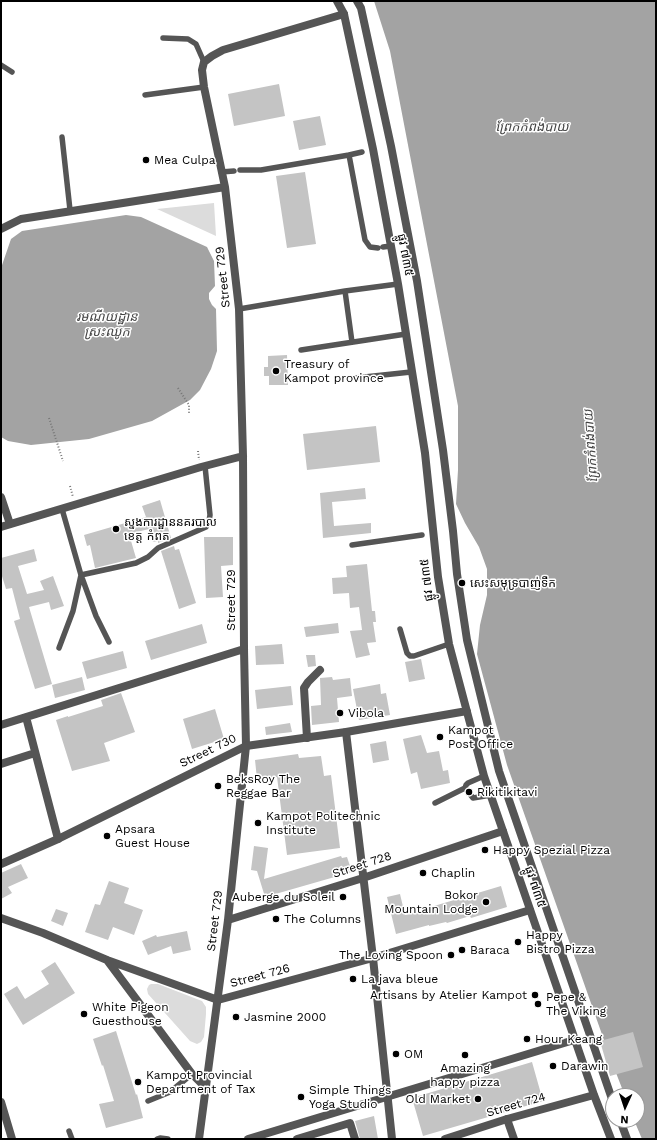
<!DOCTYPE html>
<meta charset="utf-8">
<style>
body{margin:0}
#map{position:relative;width:657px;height:1140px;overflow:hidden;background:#fff;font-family:"Work Sans",sans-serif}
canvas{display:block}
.frame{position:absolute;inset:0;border:2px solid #000;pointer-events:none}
.north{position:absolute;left:605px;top:1088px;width:40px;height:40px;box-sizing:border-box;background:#fff;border:1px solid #999;border-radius:50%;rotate:183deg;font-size:11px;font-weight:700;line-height:16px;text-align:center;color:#000}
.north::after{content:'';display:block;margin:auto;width:14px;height:18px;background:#000;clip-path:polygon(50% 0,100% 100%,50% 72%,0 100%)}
</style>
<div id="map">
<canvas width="657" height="1140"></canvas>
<div class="frame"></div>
<div class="north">N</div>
</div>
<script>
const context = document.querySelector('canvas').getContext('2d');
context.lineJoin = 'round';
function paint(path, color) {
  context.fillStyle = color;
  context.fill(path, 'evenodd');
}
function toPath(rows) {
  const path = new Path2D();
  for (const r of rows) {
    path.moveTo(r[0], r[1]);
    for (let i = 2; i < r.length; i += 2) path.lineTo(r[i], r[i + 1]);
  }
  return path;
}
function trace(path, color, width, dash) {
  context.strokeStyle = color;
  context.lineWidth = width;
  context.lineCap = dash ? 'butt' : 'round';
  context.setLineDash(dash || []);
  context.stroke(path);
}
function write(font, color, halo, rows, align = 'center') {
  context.font = font + ' "Work Sans","Noto Sans Khmer",sans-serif';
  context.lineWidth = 3;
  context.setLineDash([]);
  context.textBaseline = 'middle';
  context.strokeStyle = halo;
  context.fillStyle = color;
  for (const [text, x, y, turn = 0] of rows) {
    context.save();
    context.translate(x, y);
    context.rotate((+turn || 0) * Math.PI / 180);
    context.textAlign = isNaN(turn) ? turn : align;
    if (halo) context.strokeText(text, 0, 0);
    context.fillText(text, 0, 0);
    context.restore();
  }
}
paint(toPath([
 [214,203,216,236,157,209],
 [151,984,158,984,202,1001,206,1007,206,1014,204,1037,201,1042,197,1044,190,1041,148,994,147,989,149,985]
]), '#dcdcdc');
paint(toPath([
 [374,1,656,1,656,1139,642,1139,634,1120,637,1120,637,1096,625,1096,611,1060,507,765,477,654,480,625,487,595,487,569,479,547,465,523,456,504,458,470,458,406,390,51],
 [126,215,141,217,207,247,214,261,215,286,209,293,209,299,212,305,216,309,217,351,211,369,200,390,190,400,152,421,89,439,31,445,8,441,1,437,1,268,11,239,22,231]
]), '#a3a3a3');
paint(toPath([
 [279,84,285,116,234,126,228,94],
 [320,116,326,145,299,150,293,121],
 [305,172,316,244,287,248,276,176],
 [287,355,288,385,269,385,269,376,264,376,264,367,268,367,268,356],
 [376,426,380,462,307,470,303,434],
 [365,488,366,499,332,502,334,526,371,523,371,533,323,538,320,493],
 [160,500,171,538,158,543,158,541,153,542,149,529,129,534,136,558,95,568,90,545,87,546,84,535,146,517,142,506],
 [204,537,233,537,233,565,221,566,223,597,206,598],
 [174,546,175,550,179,549,196,603,179,609,161,551],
 [34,549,37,561,18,566,27,594,44,590,40,581,53,576,64,606,51,610,49,602,29,607,52,684,35,689,14,621,20,619,12,588,6,589,1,573,1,558],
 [367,564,372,611,375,611,376,622,373,622,376,642,367,643,370,655,356,658,350,631,362,630,359,607,350,608,349,593,333,594,332,578,347,577,346,566],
 [338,623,339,633,306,637,304,627],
 [202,624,207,643,151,660,145,641],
 [282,644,284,664,256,665,255,646],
 [123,651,127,668,87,679,82,662],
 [306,655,315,655,316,666,308,667],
 [421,659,425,679,409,682,405,662],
 [82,677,85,690,55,698,52,685],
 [332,677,333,680,350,678,352,696,337,698,339,722,312,725,311,706,321,705,320,678],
 [380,684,381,694,386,693,390,715,359,720,353,689],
 [291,686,293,705,257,709,255,690],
 [121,693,135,732,104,743,110,761,72,771,56,720,68,716,68,717,103,706,101,700],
 [215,709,224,739,192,749,183,719],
 [290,723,292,732,266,735,265,727],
 [421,735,427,753,439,751,443,771,448,770,450,783,421,789,417,772,411,774,403,739],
 [386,741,389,760,373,763,370,744],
 [298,754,299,758,321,756,324,776,331,775,340,848,287,855,277,777,257,779,255,760],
 [254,846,268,848,264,879,341,856,342,858,347,857,352,872,265,897,257,871,251,870],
 [21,864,28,878,8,887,12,893,1,899,1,873],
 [109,881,129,888,124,903,143,910,134,935,113,927,108,940,85,932,95,904,100,905],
 [501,886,507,907,471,918,470,916,447,923,446,922,429,926,429,925,396,934,387,897,400,894,405,915,425,910,424,909],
 [56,909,68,913,63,926,51,921],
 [187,931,191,950,173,954,171,946,148,955,142,941,156,935,157,937],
 [55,962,75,993,23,1025,4,994,17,986,25,999,49,984,41,971],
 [116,1031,136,1095,137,1094,143,1118,106,1128,99,1104,114,1101,103,1065,102,1066,93,1039],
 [633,1032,643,1067,610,1076,600,1041],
 [532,1062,543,1101,423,1136,412,1098],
 [374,1116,378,1139,360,1139,355,1121]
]), '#c4c4c4');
trace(toPath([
 [178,388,189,405,189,414],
 [49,418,63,461],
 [198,451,199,460],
 [70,486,73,497]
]), '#777', 2, [1, 2]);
trace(toPath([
 [163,38,188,39,196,44,204,62],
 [1,65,12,72],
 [145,95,204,87],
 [62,137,70,210],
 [362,152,349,155,365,240,370,247,378,248],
 [240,170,261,170,349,155],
 [221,172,234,171],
 [383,247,391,246],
 [345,291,352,342],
 [239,309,345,291,398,284],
 [301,350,406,334],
 [355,378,411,372],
 [62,509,81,575,96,616,109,642],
 [352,545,422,535],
 [400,629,407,653,410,656,414,656,449,644],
 [59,648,73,611,81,575,136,563,148,557,158,548,206,527,209,521,210,515,205,466],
 [484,776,468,783,466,785,465,788,473,798,491,795],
 [435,803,465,788],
 [148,1101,170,1092,192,1074],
 [69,1131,72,1139],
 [157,1139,160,1138,168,1139]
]), '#555', 5.5);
trace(toPath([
 [357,1,361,8,391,146,417,281,443,450,453,531,457,574,467,640,499,771,613,1102],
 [620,1120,627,1139],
 [297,1139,350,1123,355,1139]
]), '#555', 8);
trace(toPath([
 [1,229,21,219,225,187],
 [1,497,10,524],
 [1,527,201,467,243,456],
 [26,717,58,839],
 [1,725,244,649],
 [346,732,373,958,392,1139],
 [307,738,304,688,308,682,320,670],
 [1,764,35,753],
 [1,918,43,933,107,960,218,1000,373,958,530,910],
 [228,920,363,878,503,831],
 [107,960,192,1074,205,1087],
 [1,1102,12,1139],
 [507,1119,514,1139],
 [199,1139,228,920,246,746,244,649,243,456,239,309,225,187,204,87,202,70,204,62,212,56,223,50,344,14]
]), '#555', 8);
trace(toPath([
 [337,1,344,14,373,149,398,284,425,453,438,577,449,644,484,776,594,1095,611,1139],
 [1,864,58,839,246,746,346,732,467,711],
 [248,1139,574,1040],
 [445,1139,507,1119,594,1095]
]), '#555', 8);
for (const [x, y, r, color] of [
 [146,160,4,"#000"],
 [276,371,4,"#000"],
 [116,529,4,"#000"],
 [462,583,4,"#000"],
 [340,713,4,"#000"],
 [440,737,4,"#000"],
 [218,786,4,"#000"],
 [469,792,4,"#000"],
 [258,823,4,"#000"],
 [107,836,4,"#000"],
 [485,850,4,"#000"],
 [423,873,4,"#000"],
 [343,897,4,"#000"],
 [486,902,4,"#000"],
 [276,919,4,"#000"],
 [518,942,4,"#000"],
 [462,950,4,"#000"],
 [451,955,4,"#000"],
 [353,979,4,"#000"],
 [535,995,4,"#000"],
 [538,1004,4,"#000"],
 [84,1014,4,"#000"],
 [236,1017,4,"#000"],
 [527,1039,4,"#000"],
 [396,1054,4,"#000"],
 [465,1055,4,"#000"],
 [553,1066,4,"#000"],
 [138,1082,4,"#000"],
 [301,1097,4,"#000"],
 [478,1099,4,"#000"]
]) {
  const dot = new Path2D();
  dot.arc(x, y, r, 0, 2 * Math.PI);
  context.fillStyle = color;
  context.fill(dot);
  trace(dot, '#fff', 1.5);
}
write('12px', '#000', '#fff', [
 ["Mea Culpa",154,160],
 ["Treasury of",284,364],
 ["Kampot province",284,378],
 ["ស្នងការដ្ឋាននគរបាល",124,522],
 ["ខេត្ត កំពត",124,536],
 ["សេះសមុទ្របាញ់ទឹក",470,583],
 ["Vibola",348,713],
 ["Kampot",448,730],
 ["Post Office",448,744],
 ["BeksRoy The",226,779],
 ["Reggae Bar",226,793],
 ["Rikitikitavi",477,792],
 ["Kampot Politechnic",266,816],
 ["Institute",266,830],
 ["Apsara",115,829],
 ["Guest House",115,843],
 ["Happy Spezial Pizza",493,850],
 ["Chaplin",431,873],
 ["Bokor",478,895,"right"],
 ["Mountain Lodge",478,909,"right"],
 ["Auberge du Soleil",335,897,"right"],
 ["The Columns",284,919],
 ["Happy",526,935],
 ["Bistro Pizza",526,949],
 ["Baraca",470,950],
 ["The Loving Spoon",443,955,"right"],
 ["La java bleue",361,979],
 ["Artisans by Atelier Kampot",527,995,"right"],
 ["Pepe &",546,997],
 ["The Viking",546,1011],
 ["White Pigeon",92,1007],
 ["Guesthouse",92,1021],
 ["Jasmine 2000",244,1017],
 ["Hour Keang",535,1039],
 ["OM",404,1054],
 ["Darawin",561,1066],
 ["Amazing",465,1068,"center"],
 ["happy pizza",465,1082,"center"],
 ["Kampot Provincial",146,1075],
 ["Department of Tax",146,1089],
 ["Simple Things",309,1090],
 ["Yoga Studio",309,1104],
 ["Old Market",470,1099,"right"]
], 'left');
write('12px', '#000', '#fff', [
 ["ផ្លូវ ៧៣៥",405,255,79],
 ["Street 729",223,277,-96],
 ["ផ្លូវ ៧៣៥",427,580,-97],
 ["Street 729",231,600,-90],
 ["Street 730",208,751,-26],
 ["Street 728",362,865,-18],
 ["ផ្លូវ ៧៣៥",535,887,71],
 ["Street 729",215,921,-83],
 ["Street 726",260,976,-15],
 ["Street 724",516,1105,-16]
]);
write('italic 13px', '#444', '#fff', [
 ["ព្រែកកំពង់បាយ",532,127],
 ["រមណីយដ្ឋាន",107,317],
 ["ស្រះឈូក",107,332],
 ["ព្រែកកំពង់បាយ",591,446,-94]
]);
</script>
